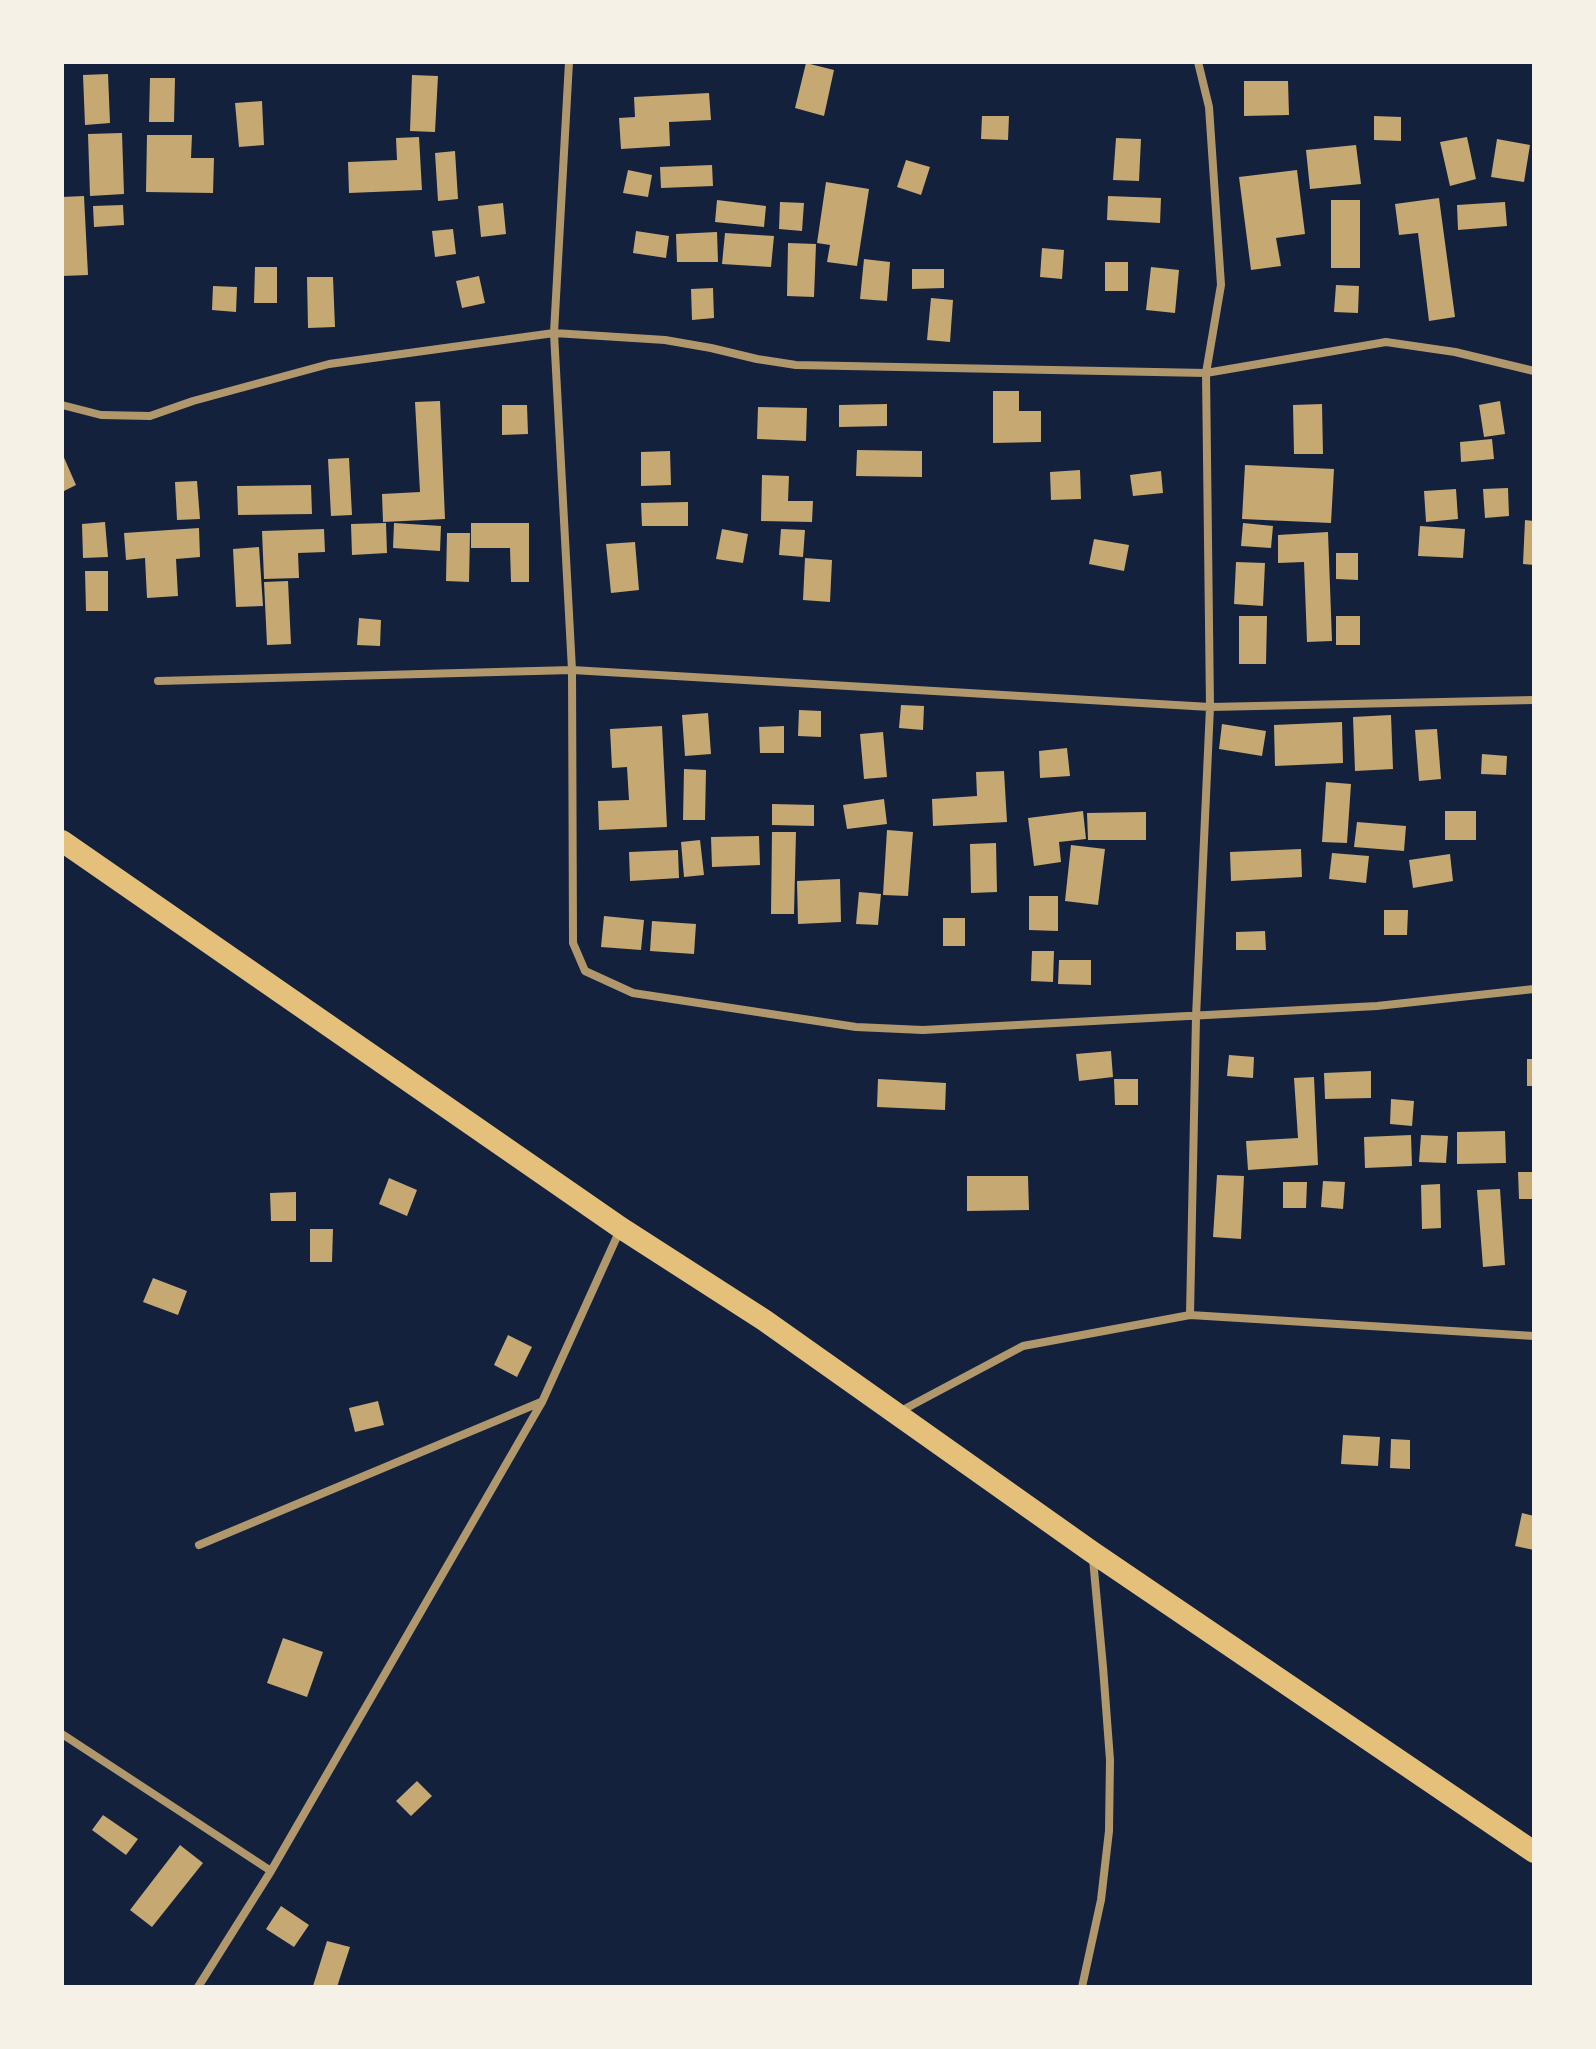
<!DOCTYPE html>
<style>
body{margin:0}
#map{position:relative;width:1596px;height:2049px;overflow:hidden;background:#14213d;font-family:Cabin,sans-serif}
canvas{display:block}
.frame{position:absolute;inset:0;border:64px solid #f6f1e7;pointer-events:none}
</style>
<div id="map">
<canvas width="1596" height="2049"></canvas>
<div class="frame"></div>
</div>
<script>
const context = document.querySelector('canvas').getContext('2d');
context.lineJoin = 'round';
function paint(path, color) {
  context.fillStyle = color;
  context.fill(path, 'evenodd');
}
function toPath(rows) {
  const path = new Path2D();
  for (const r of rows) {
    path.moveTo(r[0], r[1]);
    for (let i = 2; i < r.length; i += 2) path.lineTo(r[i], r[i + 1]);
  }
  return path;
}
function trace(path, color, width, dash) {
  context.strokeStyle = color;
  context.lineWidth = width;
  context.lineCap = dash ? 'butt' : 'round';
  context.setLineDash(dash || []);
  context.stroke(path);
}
paint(toPath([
 [806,63,834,70,824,116,795,108],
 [108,74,110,123,85,125,83,75],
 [412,75,438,76,435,132,410,131],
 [150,78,175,78,174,122,149,122],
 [1244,81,1288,81,1289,115,1244,116],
 [709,93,711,120,669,122,670,146,621,149,619,118,635,117,634,97],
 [262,101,264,145,239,147,235,103],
 [982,116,1009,116,1008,140,981,139],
 [1374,116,1401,117,1401,141,1374,140],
 [122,133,124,194,90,196,88,134],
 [147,135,192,135,191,158,214,158,213,193,146,192],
 [419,137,422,190,349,193,348,162,397,160,396,138],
 [1467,137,1476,179,1450,186,1440,142],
 [1116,138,1141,139,1139,181,1113,180],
 [1497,139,1530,145,1524,182,1491,177],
 [1356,145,1361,184,1310,189,1306,150],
 [455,151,458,199,438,201,435,153],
 [906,160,930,167,921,195,897,187],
 [712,165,713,186,661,188,660,167],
 [628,170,652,175,648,197,623,193],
 [1297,170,1305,234,1276,238,1281,266,1251,270,1239,177],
 [826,182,869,189,857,266,827,262,830,245,817,243],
 [84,196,88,275,62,276,62,197],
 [1108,196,1161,198,1160,223,1107,220],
 [1439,198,1455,317,1429,321,1418,233,1399,235,1395,204],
 [717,200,766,206,764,227,715,222],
 [1331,200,1360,200,1360,268,1331,268],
 [780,202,804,203,802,231,779,229],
 [1505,202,1507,226,1458,230,1457,205],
 [503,203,506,234,481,237,478,206],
 [123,205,124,225,94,227,93,206],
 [453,229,456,254,435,257,432,231],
 [636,231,669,236,666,258,633,253],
 [717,232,718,262,677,262,676,234],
 [725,233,774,236,771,267,722,264],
 [788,243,816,244,814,297,787,296],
 [1042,248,1064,250,1062,279,1040,277],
 [864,259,890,262,887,301,860,299],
 [1105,262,1128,262,1128,291,1105,291],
 [255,267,277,267,277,303,254,303],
 [1151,267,1179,270,1175,313,1146,310],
 [912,269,944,269,944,288,912,289],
 [479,276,485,303,462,308,456,281],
 [307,277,333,277,335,327,308,328],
 [1336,285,1359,286,1358,313,1334,312],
 [213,286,237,287,236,312,212,310],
 [713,288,714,318,692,320,691,289],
 [931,298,953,300,950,342,927,340],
 [993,391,1019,391,1019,411,1041,411,1041,442,993,443],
 [440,401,445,519,383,522,382,494,420,492,415,402],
 [1500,401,1505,434,1484,437,1479,405],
 [887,404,887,426,839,427,839,405],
 [1322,404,1323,454,1294,454,1293,405],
 [502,405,527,405,528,434,502,435],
 [758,407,807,408,806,441,757,439],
 [1492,439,1494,459,1461,462,1460,442],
 [857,450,922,451,922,477,856,476],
 [670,451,671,485,641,486,641,452],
 [62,453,76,485,62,492],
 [349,458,352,515,331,516,328,459],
 [1245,465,1334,469,1331,523,1242,519],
 [1080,470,1081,499,1051,500,1050,472],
 [1161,471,1163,493,1133,496,1130,475],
 [762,475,789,476,788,501,813,501,812,522,761,521],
 [197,481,200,519,177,520,175,482],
 [311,485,312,514,238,515,237,486],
 [1508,488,1509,516,1485,518,1483,489],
 [1456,489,1458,519,1426,522,1424,491],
 [688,502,688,526,642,526,641,503],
 [1525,520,1534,521,1534,565,1523,564],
 [105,522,108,557,83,558,82,524],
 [386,523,387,553,352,555,351,524],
 [394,523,441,526,440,551,393,548],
 [471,523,529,523,529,582,511,582,510,548,471,548],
 [1243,523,1273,526,1271,548,1241,546],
 [1420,526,1465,529,1463,558,1418,556],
 [199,528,200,557,176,559,178,596,147,598,145,558,126,560,124,533],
 [324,529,325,552,298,553,299,578,264,579,262,531],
 [722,529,748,534,743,563,716,559],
 [781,529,805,530,803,557,779,555],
 [1328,532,1332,641,1307,642,1304,562,1278,563,1278,535],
 [447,533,470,533,469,582,446,581],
 [1094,539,1129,545,1124,571,1089,564],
 [635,542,639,590,611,593,606,544],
 [259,547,263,606,236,607,233,549],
 [1336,553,1358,553,1358,580,1336,579],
 [805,558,832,560,830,602,803,600],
 [1236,562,1265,563,1263,606,1234,604],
 [85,571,108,571,108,611,86,611],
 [288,581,291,644,267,645,264,582],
 [1239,616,1267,616,1266,664,1239,664],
 [1336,616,1360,616,1360,645,1336,645],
 [359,618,381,620,380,646,357,645],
 [901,705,924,706,923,730,899,728],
 [799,710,821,711,821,737,798,736],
 [708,713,711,754,685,756,682,715],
 [1391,715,1393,769,1355,771,1353,717],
 [1342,722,1343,763,1275,766,1274,725],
 [1222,724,1266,731,1262,756,1219,749],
 [662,726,667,827,599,830,598,801,629,800,627,767,612,768,610,729],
 [784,726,784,753,760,753,759,727],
 [1437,729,1441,779,1419,781,1415,730],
 [883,732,887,777,864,779,860,734],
 [1067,748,1070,776,1040,778,1039,751],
 [1482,754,1507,756,1506,775,1481,774],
 [684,769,706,770,705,820,683,820],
 [1004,771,1007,822,933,826,932,799,977,796,976,772],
 [1326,782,1351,784,1347,843,1322,842],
 [884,799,887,824,847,829,843,805],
 [772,804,814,805,814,826,772,825],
 [1083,811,1086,839,1059,842,1061,862,1034,866,1028,818],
 [1445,811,1476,811,1476,840,1445,840],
 [1146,812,1146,840,1088,840,1087,813],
 [1357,822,1406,826,1404,851,1354,847],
 [887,830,913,832,908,896,883,895],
 [772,832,796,832,794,914,771,914],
 [759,836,760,865,712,867,711,837],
 [700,840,704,875,684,877,681,842],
 [996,843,997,892,971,893,970,844],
 [1071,845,1105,849,1098,905,1065,901],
 [1301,849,1302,877,1231,881,1230,852],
 [678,850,679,878,630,881,629,852],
 [1332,853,1369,856,1366,883,1329,879],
 [1450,854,1453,881,1413,888,1409,860],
 [840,879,841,922,798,924,797,881],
 [859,892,881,894,878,925,856,924],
 [1029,896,1058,896,1058,931,1029,930],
 [1384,910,1408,910,1407,935,1384,935],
 [604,916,644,920,641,950,601,947],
 [943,918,965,918,965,946,943,946],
 [652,921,696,924,694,954,650,951],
 [1265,931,1266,950,1236,950,1236,932],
 [1032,951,1054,951,1053,982,1031,981],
 [1059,960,1091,960,1091,985,1058,984],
 [1111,1051,1113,1077,1079,1081,1076,1054],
 [1229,1055,1254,1057,1253,1078,1227,1076],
 [1527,1059,1534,1059,1534,1086,1527,1086],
 [1371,1071,1371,1098,1325,1099,1324,1073],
 [1314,1077,1318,1165,1248,1170,1246,1141,1298,1138,1294,1078],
 [878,1079,946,1083,945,1110,877,1107],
 [1114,1079,1138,1079,1138,1105,1115,1105],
 [1391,1099,1414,1101,1412,1126,1390,1124],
 [1505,1131,1506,1163,1457,1164,1457,1132],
 [1411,1135,1412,1166,1365,1168,1364,1137],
 [1421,1135,1448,1136,1446,1163,1419,1162],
 [1518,1172,1534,1172,1534,1199,1519,1199],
 [1217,1175,1244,1176,1241,1239,1213,1237],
 [967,1176,1028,1176,1029,1210,967,1211],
 [389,1178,417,1190,407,1216,379,1204],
 [1323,1181,1345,1182,1343,1209,1321,1207],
 [1283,1182,1307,1182,1306,1208,1283,1208],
 [1440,1184,1441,1228,1422,1229,1421,1185],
 [1500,1189,1505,1265,1483,1267,1477,1190],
 [296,1192,296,1221,271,1221,270,1193],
 [310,1229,333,1229,332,1262,310,1262],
 [153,1278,187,1291,178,1315,143,1302],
 [508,1335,532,1347,517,1377,494,1365],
 [378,1401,384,1425,355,1432,349,1408],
 [1343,1435,1380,1437,1378,1466,1341,1464],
 [1391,1439,1410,1440,1410,1469,1390,1468],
 [1522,1513,1534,1516,1534,1550,1515,1546],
 [283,1638,323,1652,307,1697,267,1683],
 [417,1781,432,1796,411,1816,396,1801],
 [103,1815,138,1839,126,1855,92,1830],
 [180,1845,203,1863,152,1927,130,1910],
 [281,1906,309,1925,294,1947,266,1929],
 [327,1941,350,1947,337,1987,316,1987,313,1986]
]), '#c6a872');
trace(toPath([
 [569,62,554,333,572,670,573,943,585,971,633,993,856,1027,923,1030,1377,1006,1534,989],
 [62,405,101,415,150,416,193,401,329,364,554,333,665,340,711,348,757,359,796,365,1206,373,1386,342,1455,352,1534,371],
 [158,681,572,670,1210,707,1534,700],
 [1190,1315,1196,1017,1210,707,1206,373,1221,285,1209,107,1198,62],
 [899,1412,1023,1346,1190,1315,1534,1336],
 [199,1545,541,1402],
 [62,1734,271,1871],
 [198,1987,271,1871,542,1402,620,1230],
 [1082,1987,1101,1900,1109,1831,1110,1760,1103,1667,1093,1559]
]), '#b1986c', 8);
trace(toPath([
 [62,841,621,1228,764,1320,1092,1552,1534,1852]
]), '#e5c07b', 22);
</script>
